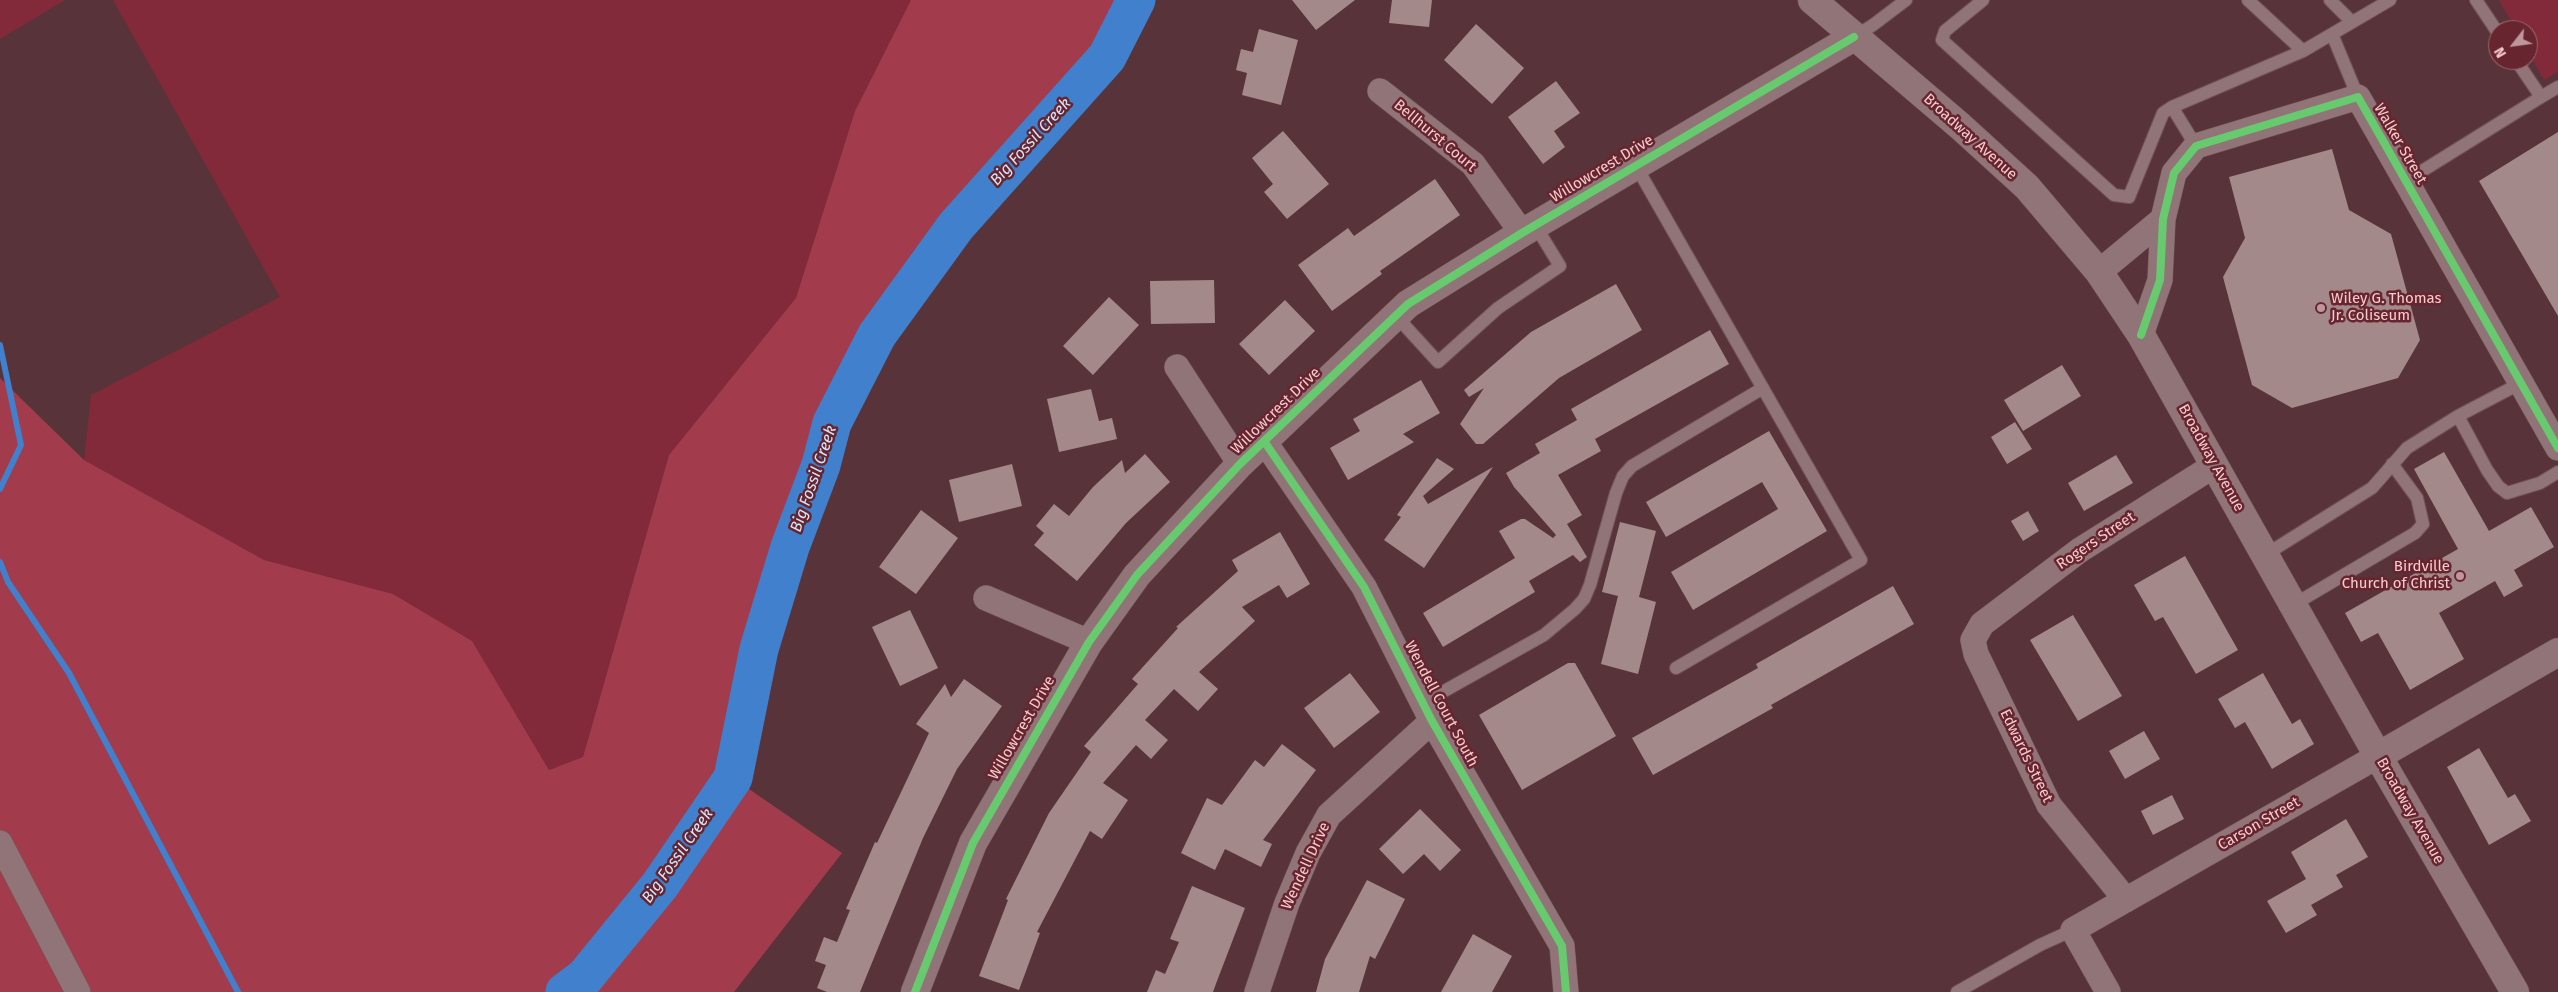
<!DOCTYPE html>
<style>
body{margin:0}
#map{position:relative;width:2558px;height:992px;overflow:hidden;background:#58343a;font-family:"Fira Sans",sans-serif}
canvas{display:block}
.north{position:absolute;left:2488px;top:20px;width:50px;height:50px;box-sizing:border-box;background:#67252f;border:1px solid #a0686f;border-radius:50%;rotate:240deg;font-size:14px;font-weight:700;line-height:20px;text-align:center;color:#f6ccce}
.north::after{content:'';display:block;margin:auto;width:18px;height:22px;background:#bf979a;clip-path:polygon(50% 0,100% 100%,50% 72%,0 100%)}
</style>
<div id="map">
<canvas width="2558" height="992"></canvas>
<div class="north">N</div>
</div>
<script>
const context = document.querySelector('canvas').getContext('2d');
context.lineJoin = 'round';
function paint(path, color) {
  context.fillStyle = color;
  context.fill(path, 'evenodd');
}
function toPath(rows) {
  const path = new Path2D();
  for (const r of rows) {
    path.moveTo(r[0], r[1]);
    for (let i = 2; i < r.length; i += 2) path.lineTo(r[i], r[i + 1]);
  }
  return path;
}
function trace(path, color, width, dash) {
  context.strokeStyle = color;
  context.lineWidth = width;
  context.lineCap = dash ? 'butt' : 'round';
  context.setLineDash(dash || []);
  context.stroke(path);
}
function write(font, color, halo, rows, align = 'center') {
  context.font = font + ' "Fira Sans",sans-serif';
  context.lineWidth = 5;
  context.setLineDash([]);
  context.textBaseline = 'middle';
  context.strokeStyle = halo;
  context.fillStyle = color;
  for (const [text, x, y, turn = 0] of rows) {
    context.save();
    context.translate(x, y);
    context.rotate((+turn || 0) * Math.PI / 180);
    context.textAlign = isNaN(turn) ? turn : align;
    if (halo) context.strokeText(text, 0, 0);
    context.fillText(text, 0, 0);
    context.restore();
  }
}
paint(toPath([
 [0,0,65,0,0,39],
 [113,0,911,0,855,111,796,298,669,455,583,757,549,770,472,641,393,594,264,560,84,460,91,395,280,297],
 [2499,0,2558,0,2558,72,2544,80,2528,51,2528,30,2516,30]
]), '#82293a');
paint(toPath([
 [911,0,1136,0,1107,57,956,226,877,335,832,423,821,465,790,547,759,649,733,778,842,853,734,992,0,992,0,378,84,460,264,560,393,594,472,641,549,770,583,757,669,455,796,298,855,111]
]), '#a23c4d');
trace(toPath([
 [0,345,21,445,0,489],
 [0,562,8,582,69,673,238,992]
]), '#4080cd', 6);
trace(toPath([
 [565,992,585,977,660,885,733,778,759,649,790,547,821,465,832,423,877,335,956,226,1107,57,1136,0]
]), '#4080cd', 39);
paint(toPath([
 [1292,0,1355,0,1316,30],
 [1392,0,1432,0,1429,27,1389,23],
 [1476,24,1524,68,1492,104,1444,60],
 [1259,29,1298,40,1281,105,1242,95,1247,73,1236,70,1241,49,1253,52],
 [1556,81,1580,113,1554,131,1565,147,1543,164,1508,117],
 [1283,131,1329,184,1287,219,1264,192,1273,184,1252,158],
 [2558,132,2558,316,2479,181],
 [2332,149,2349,210,2391,234,2420,340,2398,378,2292,408,2252,385,2223,277,2245,238,2229,177],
 [1435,179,1460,215,1380,271,1382,274,1332,311,1298,265,1348,228,1354,236],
 [1214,280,1215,323,1151,324,1150,281],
 [1616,284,1642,330,1559,378,1483,444,1476,444,1460,424,1484,388,1469,397,1464,390,1531,332],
 [1109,297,1139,325,1093,375,1063,346],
 [1285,300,1315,331,1269,375,1239,344],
 [1710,330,1729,364,1595,439,1601,451,1558,475,1582,515,1567,524,1587,557,1580,562,1573,555,1529,581,1535,592,1443,647,1423,613,1515,558,1499,531,1521,519,1525,519,1553,538,1556,535,1514,487,1506,473,1540,453,1535,444,1577,420,1571,409],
 [2062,365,2081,396,2023,431,2004,400],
 [1421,380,1440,413,1403,434,1414,442,1348,480,1330,448,1360,431,1353,419],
 [1091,389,1099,421,1112,418,1117,439,1059,452,1047,399],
 [2015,422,2032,449,2007,464,1991,437],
 [1769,431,1827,531,1693,610,1671,572,1778,509,1762,482,1666,537,1646,502],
 [2444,452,2489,531,2531,507,2554,547,2514,570,2523,586,2504,597,2495,581,2439,613,2464,659,2410,690,2378,633,2361,642,2345,613,2458,549,2414,469],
 [1145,454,1170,482,1126,523,1077,581,1034,545,1044,533,1036,526,1054,504,1069,516,1093,487,1122,460,1125,473],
 [2116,455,2133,483,2084,511,2068,483],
 [1437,458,1454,469,1423,496,1428,504,1493,467,1424,568,1384,540,1401,517,1397,515],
 [1012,464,1022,506,959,522,949,480],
 [921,510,958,538,916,594,879,567],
 [2028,511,2039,531,2023,541,2011,521],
 [1620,522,1656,531,1639,597,1656,602,1638,674,1601,664,1618,596,1602,592],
 [1280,532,1310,584,1287,598,1279,585,1242,607,1255,621,1199,672,1218,689,1198,711,1174,689,1145,720,1168,740,1151,759,1136,745,1103,783,1128,800,1102,839,1090,831,1037,932,1040,933,1019,990,979,976,1008,900,1006,899,1049,813,1091,752,1084,746,1138,684,1132,679,1178,628,1176,627,1238,571,1232,560],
 [2185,556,2238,650,2196,674,2163,617,2155,621,2134,585],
 [1893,586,1914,624,1771,705,1773,708,1653,775,1632,738,1758,668,1756,664],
 [910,610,938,668,900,686,872,627],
 [2073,615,2122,696,2078,721,2030,640],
 [1568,663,1575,663,1616,736,1522,790,1479,715],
 [1350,673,1380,712,1334,748,1304,708],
 [2263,673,2292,724,2300,719,2314,744,2272,769,2245,722,2235,728,2218,699],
 [964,679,1002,706,957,769,923,838,860,992,827,992,817,988,826,965,815,961,824,937,837,942,850,910,846,909,875,842,877,843,929,733,916,724,945,684,951,697],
 [2144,731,2160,759,2125,779,2109,751],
 [1282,744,1316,770,1263,840,1272,844,1261,867,1225,849,1215,870,1181,853,1207,798,1222,805,1255,760,1264,767],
 [2479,748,2508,798,2515,794,2531,821,2489,845,2447,767],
 [2172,795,2184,819,2153,835,2141,811],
 [1420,809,1461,850,1440,871,1424,854,1403,874,1379,849],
 [2346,819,2368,857,2336,875,2343,887,2311,905,2317,915,2286,933,2267,901,2306,879,2291,852],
 [1367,880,1405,899,1375,959,1370,956,1359,992,1316,992,1325,959],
 [1192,886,1245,908,1217,981,1213,992,1147,992,1156,970,1165,974,1179,942,1170,939],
 [1473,934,1512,956,1492,992,1441,992]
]), '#a3898a');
const lane = toPath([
 [1983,0,1945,31,1942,40,2114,195,2129,197,2163,113,2172,107,2303,51,2248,0],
 [2330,0,2352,22],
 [2476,0,2498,33],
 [2332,34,2358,97],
 [1854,37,1873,25,1906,0],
 [2303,51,2390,0],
 [2541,97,2558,87],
 [2172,107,2196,146],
 [1636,166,1861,560,1676,668],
 [2406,181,2541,97,2516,60],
 [1396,316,1438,362,1498,308,1560,266,1535,225],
 [2458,416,2487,470,2498,486,2507,493,2540,483,2558,472],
 [2265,555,2372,488,2407,448,2458,416,2521,383],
 [2293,605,2415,533,2423,524,2417,498,2392,464],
 [1423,703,1544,635,1575,609,1584,599,1590,585,1616,493,1623,476,1632,466,1763,388],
 [1957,992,2040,945,2073,930]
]);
const street = toPath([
 [1380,91,1473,164,1522,233],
 [2099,272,2163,219],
 [2141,335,2160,280,2163,219,2174,173,2196,146,2358,97,2558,448],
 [1177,367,1240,464],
 [1264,441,1364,587,1432,721,1562,946,1566,992],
 [986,598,1089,642],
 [0,843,78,992],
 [2126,900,2049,805,1976,654,1973,640,1982,624,2080,550,2215,465],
 [1257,992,1287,903,1308,853,1329,815,1432,721],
 [2108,992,2073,930,2378,756]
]);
const secondary = toPath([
 [1812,0,1960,126,2027,187,2099,272,2141,335,2378,756,2515,992],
 [2378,756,2558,652],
 [915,992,973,843,1089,642,1137,575,1240,464,1408,304,1522,233,1854,37]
]);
trace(lane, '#725257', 14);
trace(street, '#725257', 26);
trace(secondary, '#725257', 29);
trace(lane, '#917477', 12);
trace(street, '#917477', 25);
trace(secondary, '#917477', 28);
trace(toPath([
 [2141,335,2160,280,2163,219,2174,173,2196,146,2358,97,2558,448],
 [1264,441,1364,587,1432,721,1562,946,1566,992],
 [915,992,973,843,1089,642,1137,575,1240,464,1408,304,1522,233,1854,37]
]), '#67ca6e', 8);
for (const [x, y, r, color] of [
 [2321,308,5,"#bf979a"],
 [2460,576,5,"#bf979a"]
]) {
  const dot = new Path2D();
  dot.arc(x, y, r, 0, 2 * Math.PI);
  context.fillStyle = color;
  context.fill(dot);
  trace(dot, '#67252f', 2);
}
write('15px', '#f6ccce', '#67252f', [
 ["Bellhurst Court",1435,136,40],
 ["Broadway Avenue",1970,137,42],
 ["Walker Street",2400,144,60],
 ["Willowcrest Drive",1602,169,-31],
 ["Willowcrest Drive",1276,411,-44],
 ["Broadway Avenue",2211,458,61],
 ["Rogers Street",2096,541,-34],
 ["Wendell Court South",1441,704,62],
 ["Willowcrest Drive",1022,728,-60],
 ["Edwards Street",2026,756,64],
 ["Broadway Avenue",2410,811,60],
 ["Carson Street",2259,824,-30],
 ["Wendell Drive",1306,866,-65]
]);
write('15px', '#f6ccce', '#67252f', [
 ["Wiley G. Thomas",2331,299],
 ["Jr. Coliseum",2331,316],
 ["Birdville",2450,567,"right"],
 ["Church of Christ",2450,584,"right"]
], 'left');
write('italic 16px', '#d4e6fb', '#67252f', [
 ["Big Fossil Creek",1031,142,-48],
 ["Big Fossil Creek",814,479,-71],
 ["Big Fossil Creek",678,856,-55]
]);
</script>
